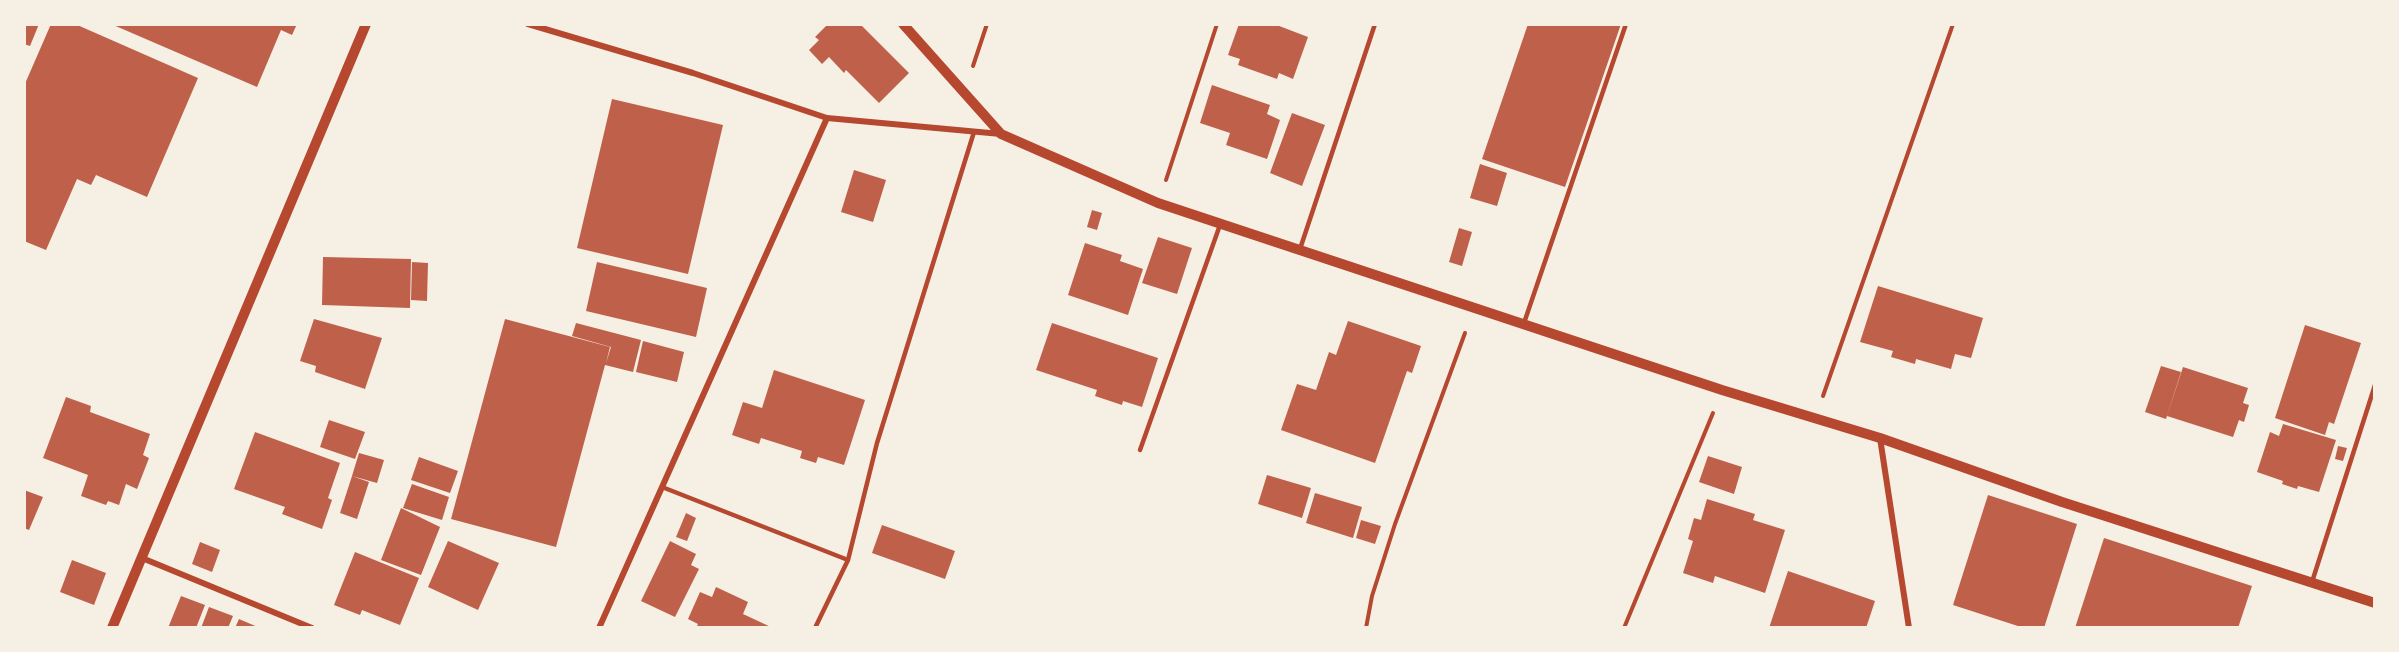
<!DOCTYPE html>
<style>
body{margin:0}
#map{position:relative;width:2399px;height:652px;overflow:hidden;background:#f6efe4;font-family:Jost,sans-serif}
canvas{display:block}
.frame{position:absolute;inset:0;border:26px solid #f6efe4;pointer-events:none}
</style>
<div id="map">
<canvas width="2399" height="652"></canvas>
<div class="frame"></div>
</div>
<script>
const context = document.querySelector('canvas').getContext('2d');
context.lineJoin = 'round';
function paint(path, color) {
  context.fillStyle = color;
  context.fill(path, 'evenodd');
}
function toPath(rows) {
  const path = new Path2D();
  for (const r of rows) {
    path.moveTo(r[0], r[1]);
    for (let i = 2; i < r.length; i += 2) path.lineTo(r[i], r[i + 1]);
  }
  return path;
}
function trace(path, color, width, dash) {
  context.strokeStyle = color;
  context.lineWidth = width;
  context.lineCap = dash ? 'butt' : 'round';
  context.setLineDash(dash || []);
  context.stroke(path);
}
paint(toPath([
 [24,24,39,24,30,46,24,44],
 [51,24,75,24,198,78,147,197,96,175,91,185,77,179,46,250,24,241,24,86],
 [111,24,297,24,292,35,281,30,257,87],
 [828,24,860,24,909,73,879,103,846,70,844,73,829,57,822,64,809,50,819,40,815,37],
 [1239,24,1274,24,1308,37,1293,79,1279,73,1277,79,1238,65,1240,59,1228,55],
 [1528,24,1621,24,1565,187,1482,159],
 [1212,85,1270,105,1267,114,1280,120,1267,159,1226,145,1230,133,1200,123],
 [612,99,723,125,688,274,577,248],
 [1292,113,1325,125,1302,186,1270,173],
 [1480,164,1507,173,1497,206,1470,198],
 [854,170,886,180,873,222,841,212],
 [1092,210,1102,213,1097,230,1087,227],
 [1459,228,1472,232,1462,266,1449,262],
 [1158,237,1192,248,1177,294,1142,283],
 [1085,243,1122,255,1120,261,1143,269,1128,315,1068,295],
 [323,257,411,259,410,308,322,305],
 [412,262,428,263,427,301,411,300],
 [597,262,707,288,696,337,586,311],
 [1878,286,1983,318,1971,358,1955,354,1951,369,1916,359,1915,364,1891,357,1893,351,1860,342],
 [314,319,382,338,365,389,315,372,316,366,300,361],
 [505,319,610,347,606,363,611,347,572,336,576,323,641,340,633,372,605,365,556,547,451,519],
 [1348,321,1421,346,1412,373,1407,371,1375,463,1281,430,1297,384,1316,390,1329,352,1336,355],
 [1052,323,1158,358,1142,407,1123,401,1122,405,1095,396,1097,390,1036,370],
 [2305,325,2361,343,2334,424,2329,422,2325,435,2275,418],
 [643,341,684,352,677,382,636,372],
 [2161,366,2181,372,2166,419,2145,412],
 [2183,367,2248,388,2243,403,2249,405,2244,422,2239,420,2233,437,2167,416],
 [774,370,865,400,844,465,818,457,816,463,800,458,802,451,761,438,759,444,732,435,743,402,762,408],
 [66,397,91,406,90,412,150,434,143,455,149,458,137,489,126,484,119,505,108,501,106,505,81,496,88,475,43,458],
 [329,420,365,432,355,459,320,447],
 [2283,424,2336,440,2319,492,2298,486,2297,489,2282,484,2283,481,2257,472,2270,432,2279,436],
 [255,432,340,463,328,498,332,500,322,529,282,514,285,507,234,489],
 [2338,446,2347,448,2343,461,2335,459],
 [359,453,384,460,377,483,352,476],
 [1708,456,1742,467,1734,494,1699,482],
 [419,457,458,471,450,493,411,480],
 [1267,475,1311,488,1302,518,1258,504],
 [352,476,369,482,357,519,340,513],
 [412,484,449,497,442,520,403,508],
 [24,490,43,497,29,530,24,528],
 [1315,493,1362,507,1353,538,1306,523],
 [1988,495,2077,524,2044,628,2024,628,1953,605],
 [1707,499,1755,514,1753,520,1785,530,1765,593,1715,576,1713,583,1683,573,1693,541,1688,539,1694,518,1701,520],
 [401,508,440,527,421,575,381,560],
 [686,513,696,518,687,541,676,537],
 [1361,520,1381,526,1375,544,1356,538],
 [882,525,955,551,945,579,872,553],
 [2104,538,2252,586,2238,628,2075,628],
 [448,541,499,563,478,610,428,587],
 [670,541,696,554,691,565,699,569,675,617,641,601],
 [200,542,220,550,212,572,192,564],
 [355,552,419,578,400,625,362,610,360,615,334,605],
 [72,560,106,573,94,605,60,592],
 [1788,571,1875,601,1866,628,1769,628],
 [716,587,748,602,743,614,773,628,696,628,698,624,688,619,700,592,712,597],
 [181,596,205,605,196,628,168,628],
 [209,607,233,616,228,628,201,628],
 [239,619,260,628,235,628]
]), '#bf614a');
trace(toPath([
 [973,66,987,24],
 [1166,180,1217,24],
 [1823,396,1953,24],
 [1366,628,1372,596,1395,524,1465,333],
 [1624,628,1713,413]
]), '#b5482f', 4);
trace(toPath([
 [1300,249,1375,24],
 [1524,323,1626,24],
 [1140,450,1220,225],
 [662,487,848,560],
 [2312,582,2375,385],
 [815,628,848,560,877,443,974,132]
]), '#b5482f', 4.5);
trace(toPath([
 [528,24,693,73,827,118,1001,134],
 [1880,438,1909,628],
 [142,558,312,628],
 [599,628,827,118]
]), '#b5482f', 6);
trace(toPath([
 [903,24,1001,134,1158,203,1722,390,1880,438,2062,502,2375,603],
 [112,628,366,24]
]), '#b5482f', 10);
</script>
